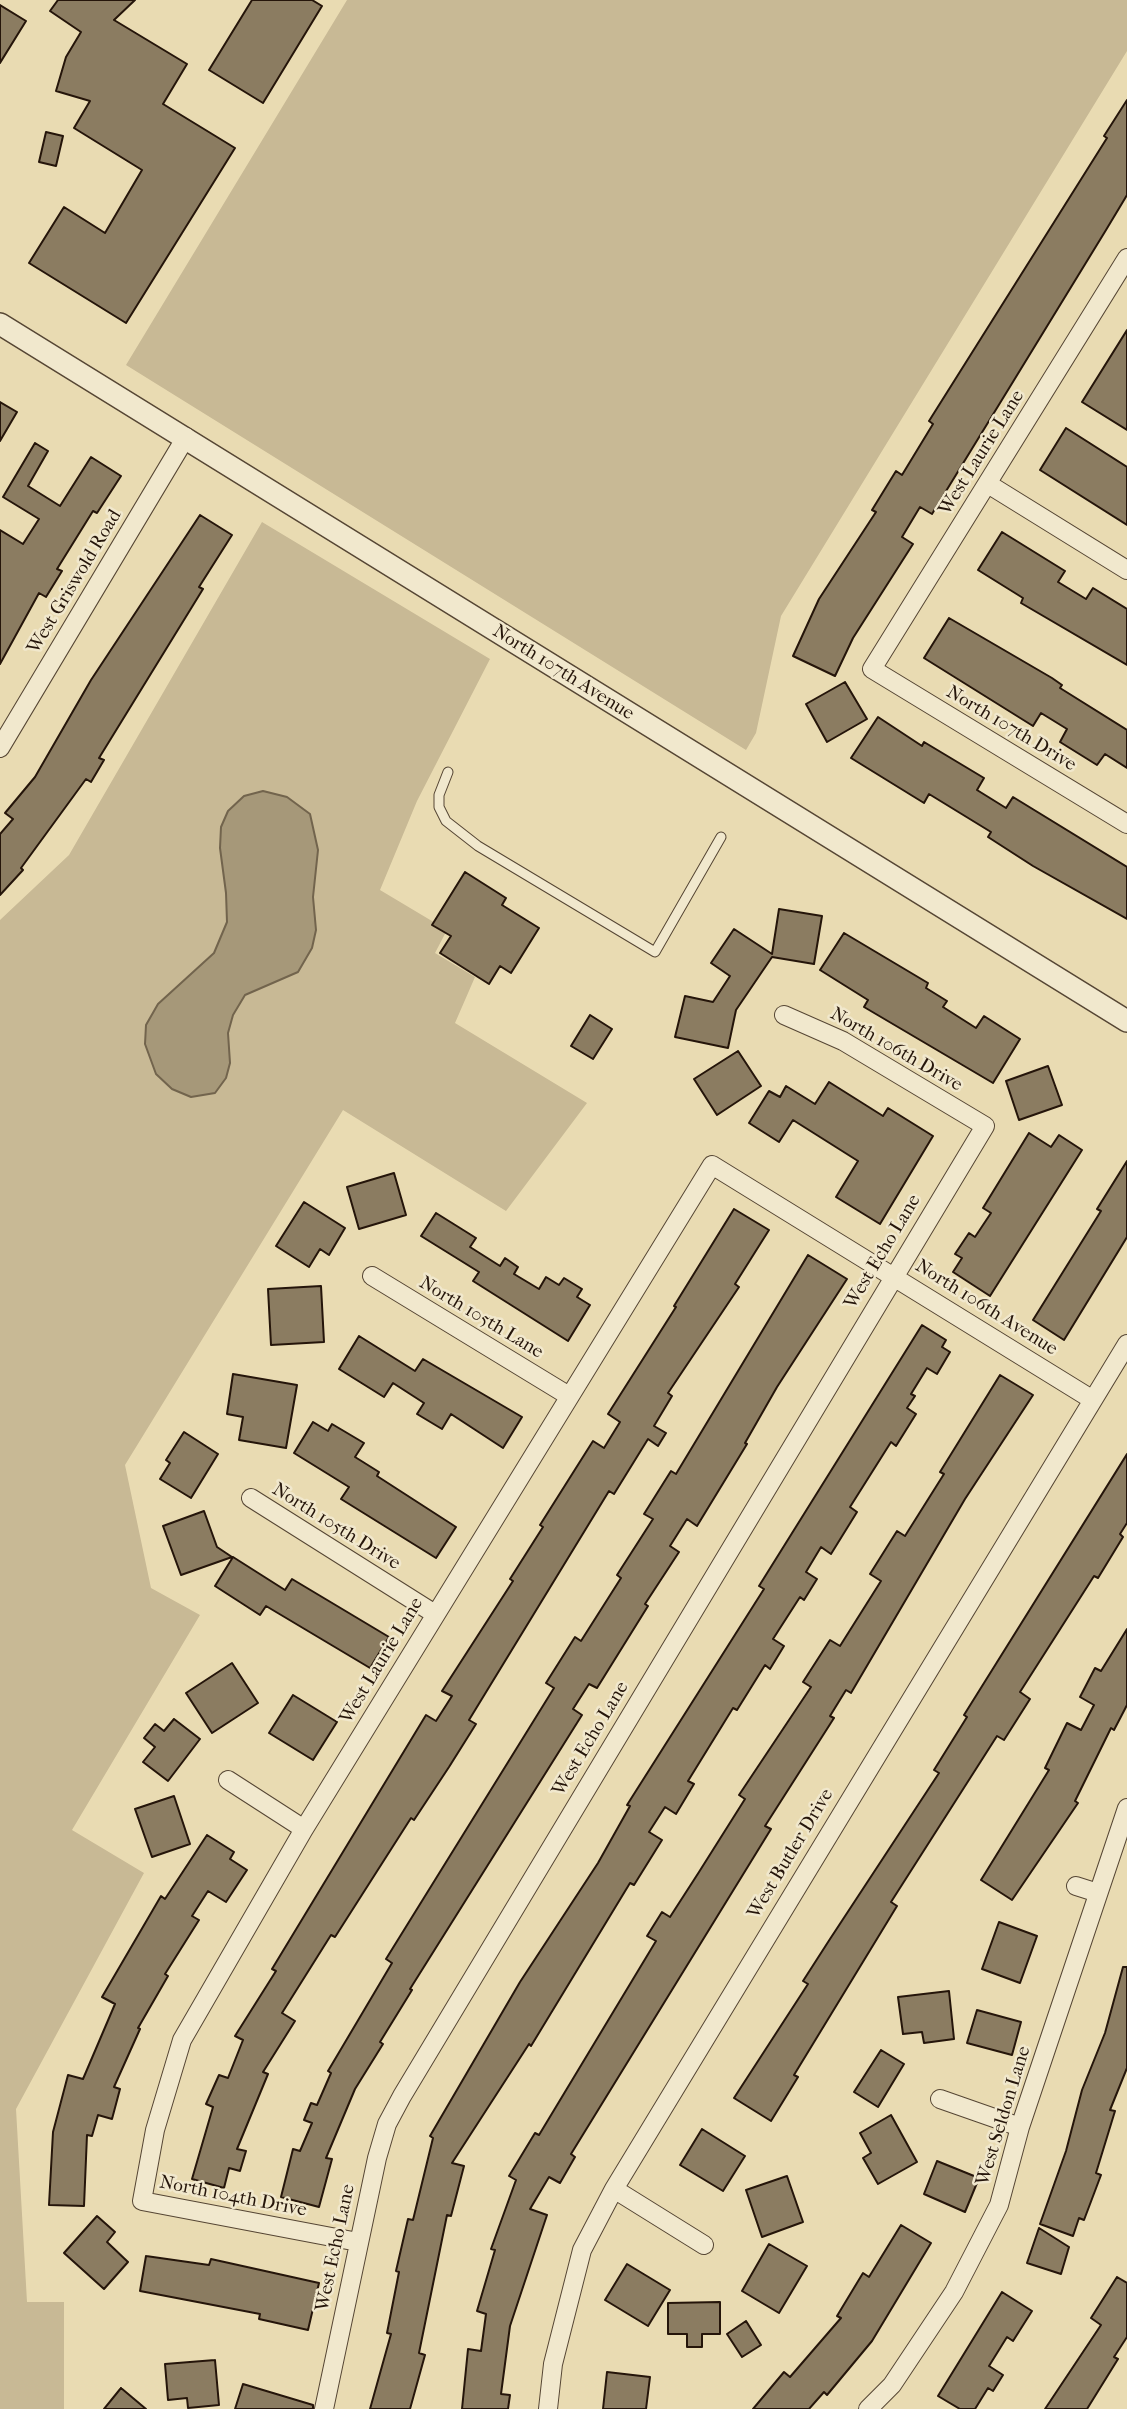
<!DOCTYPE html>
<style>
body{margin:0}
canvas{display:block;background:#e9dbb2}
</style>
<canvas width="1127" height="2409"></canvas>
<script>
const context = document.querySelector('canvas').getContext('2d');
context.lineJoin = 'round';
function paint(path, color) {
  context.fillStyle = color;
  context.fill(path, 'evenodd');
}
function toPath(rows) {
  const path = new Path2D();
  for (const r of rows) {
    path.moveTo(r[0], r[1]);
    for (let i = 2; i < r.length; i += 2) path.lineTo(r[i], r[i + 1]);
  }
  return path;
}
function trace(path, color, width, dash) {
  context.strokeStyle = color;
  context.lineWidth = width;
  context.lineCap = dash ? 'butt' : 'round';
  context.setLineDash(dash || []);
  context.stroke(path);
}
function write(font, color, halo, rows, align = 'center') {
  context.font = font + ' "IM FELL French Canon",serif';
  context.lineWidth = 5;
  context.setLineDash([]);
  context.textBaseline = 'middle';
  context.strokeStyle = halo;
  context.fillStyle = color;
  for (const [text, x, y, turn = 0] of rows) {
    context.save();
    context.translate(x, y);
    context.rotate((+turn || 0) * Math.PI / 180);
    context.textAlign = isNaN(turn) ? turn : align;
    if (halo) context.strokeText(text, 0, 0);
    context.fillText(text, 0, 0);
    context.restore();
  }
}
paint(toPath([
 [347,0,1127,0,1127,51,781,616,756,733,746,750,126,365],
 [262,522,490,659,417,801,380,890,447,930,435,953,475,977,455,1023,587,1103,506,1211,343,1110,125,1465,151,1588,200,1615,72,1830,144,1873,16,2109,27,2302,64,2302,64,2409,0,2409,0,920,69,855]
]), '#c8b995');
const water = toPath([
 [263,791,287,797,310,814,318,850,313,897,316,930,312,948,298,972,245,995,233,1015,228,1033,230,1063,226,1078,215,1093,191,1097,172,1089,156,1074,145,1044,146,1025,158,1004,214,953,227,922,226,893,220,848,221,827,228,811,244,796,263,791]
]);
paint(water, '#a69879');
trace(water, '#72644d', 2);
const building = toPath([
 [58,0,135,0,114,20,187,64,163,104,235,148,126,323,29,263,64,207,105,233,142,170,74,128,90,101,56,91,66,57,81,32,50,11,58,0],
 [252,0,312,0,322,6,263,103,209,70,252,0],
 [0,5,26,21,0,63,0,5],
 [1127,100,1127,195,1106,230,932,514,920,507,902,537,913,544,853,638,835,676,793,656,819,599,876,512,872,510,896,471,902,475,933,424,929,421,1107,138,1104,136,1127,100],
 [46,132,63,136,56,166,39,162,46,132],
 [1127,330,1127,430,1082,402,1127,330],
 [0,402,17,412,0,441,0,402],
 [1066,428,1127,467,1127,525,1040,470,1066,428],
 [35,443,48,451,28,486,60,506,91,457,121,476,97,513,93,511,57,569,62,571,46,597,39,593,0,664,0,530,23,544,39,519,3,497,35,443],
 [200,515,232,535,199,587,203,589,99,758,104,760,91,782,86,779,21,868,23,870,0,895,0,834,13,819,5,813,35,777,91,680,200,515],
 [1002,532,1065,571,1058,582,1086,599,1093,588,1127,609,1127,665,1021,603,1023,598,978,570,1002,532],
 [949,618,1052,678,1062,685,1060,688,1127,730,1127,768,1105,754,1097,765,1060,742,1067,729,1041,713,1033,726,924,658,949,618],
 [845,682,867,719,827,742,806,704,845,682],
 [878,717,922,746,924,742,984,778,977,790,1006,808,1013,797,1127,867,1127,919,1033,866,988,837,991,832,929,794,924,803,851,758,878,717],
 [465,872,506,898,502,905,539,928,511,973,500,966,489,984,440,953,451,936,432,925,465,872],
 [779,909,822,916,814,964,772,957,736,1010,728,1048,675,1037,685,996,713,1002,730,976,711,963,734,929,772,954,779,909],
 [844,933,928,983,926,988,947,1001,943,1007,976,1028,984,1016,1020,1039,993,1083,864,1007,868,1000,820,970,844,933],
 [590,1015,612,1029,593,1059,571,1046,590,1015],
 [738,1051,761,1086,717,1115,694,1079,738,1051],
 [1048,1066,1062,1105,1019,1120,1006,1081,1048,1066],
 [829,1082,883,1116,888,1108,933,1136,880,1224,836,1197,858,1161,793,1120,779,1142,749,1123,769,1091,780,1097,786,1086,815,1104,829,1082],
 [1029,1133,1051,1147,1059,1135,1082,1150,990,1296,953,1272,962,1258,955,1254,969,1233,975,1237,991,1213,983,1208,1029,1133],
 [1127,1161,1127,1237,1064,1340,1033,1320,1101,1211,1097,1209,1127,1161],
 [394,1173,406,1215,359,1229,347,1187,394,1173],
 [304,1202,345,1228,329,1255,320,1249,309,1267,276,1246,304,1202],
 [734,1209,769,1230,735,1284,739,1287,668,1393,672,1396,654,1426,666,1433,658,1446,648,1439,614,1494,609,1491,469,1720,476,1724,449,1767,414,1820,411,1818,335,1937,331,1935,282,2013,295,2021,263,2072,268,2074,237,2149,246,2151,240,2171,229,2168,224,2188,192,2179,213,2107,206,2104,219,2075,228,2078,243,2040,235,2036,276,1971,272,1969,426,1715,436,1721,452,1696,442,1691,513,1581,510,1579,543,1527,540,1525,593,1441,604,1448,620,1422,608,1414,676,1307,674,1306,734,1209],
 [436,1213,476,1238,470,1247,500,1266,505,1258,518,1267,514,1274,539,1289,546,1277,559,1285,564,1278,582,1289,577,1297,590,1305,568,1341,473,1281,479,1272,421,1236,436,1213],
 [808,1255,847,1279,777,1387,745,1443,747,1444,697,1526,687,1519,670,1546,679,1552,645,1604,648,1606,597,1688,589,1684,573,1709,582,1715,410,1989,412,1990,380,2042,383,2044,355,2089,326,2158,332,2159,319,2207,281,2197,293,2149,300,2151,312,2123,304,2120,311,2103,317,2105,331,2073,328,2071,392,1963,386,1959,554,1688,546,1683,575,1637,581,1641,621,1578,617,1575,653,1519,644,1514,671,1471,676,1474,808,1255],
 [321,1286,324,1342,271,1345,268,1289,321,1286],
 [922,1325,946,1340,942,1347,950,1352,937,1374,927,1368,911,1394,915,1396,907,1408,916,1414,896,1446,891,1442,850,1507,857,1512,831,1554,821,1547,806,1572,817,1579,804,1600,800,1597,773,1639,784,1646,770,1669,765,1665,737,1710,733,1708,688,1781,694,1784,676,1814,665,1807,649,1832,662,1840,634,1885,630,1883,531,2046,529,2044,452,2163,464,2166,451,2216,447,2215,419,2353,425,2355,410,2409,370,2409,391,2334,387,2333,399,2272,396,2271,408,2219,413,2220,433,2138,430,2136,520,1982,598,1863,630,1806,627,1805,764,1589,759,1586,922,1325],
 [359,1336,415,1371,423,1359,522,1417,503,1448,451,1414,442,1429,417,1414,424,1403,393,1383,384,1397,339,1369,359,1336],
 [233,1374,297,1385,286,1448,239,1440,243,1417,227,1414,233,1374],
 [1000,1375,1033,1395,965,1499,851,1693,846,1690,830,1716,834,1718,765,1826,771,1829,571,2154,575,2157,560,2183,549,2177,530,2209,547,2215,510,2326,501,2394,510,2395,508,2409,462,2409,468,2349,481,2351,486,2314,477,2311,495,2250,491,2249,516,2180,509,2176,535,2133,539,2135,656,1941,647,1936,662,1912,670,1917,699,1872,745,1799,739,1795,811,1687,803,1682,830,1640,840,1646,881,1581,870,1574,897,1531,905,1536,944,1474,940,1472,1000,1375],
 [313,1422,328,1431,332,1424,364,1443,355,1457,379,1472,377,1476,456,1527,436,1558,341,1499,349,1487,294,1453,313,1422],
 [184,1432,218,1454,191,1498,160,1479,170,1463,166,1460,184,1432],
 [1127,1454,1127,1523,1120,1534,1123,1537,1098,1578,1094,1576,1020,1692,1030,1699,1004,1740,997,1736,891,1902,897,1906,794,2075,798,2077,771,2121,734,2098,808,1984,803,1981,830,1939,939,1773,934,1770,967,1717,964,1715,1127,1454],
 [204,1511,217,1547,232,1557,181,1575,163,1526,204,1511],
 [233,1557,285,1590,292,1579,389,1637,370,1668,266,1606,260,1615,215,1586,233,1557],
 [1127,1629,1127,1705,1114,1730,1111,1728,1075,1801,1078,1803,1012,1900,981,1880,1049,1770,1045,1768,1067,1723,1081,1730,1094,1705,1080,1697,1095,1668,1101,1671,1127,1629],
 [232,1663,258,1703,212,1733,186,1693,232,1663],
 [293,1695,337,1722,313,1760,269,1733,293,1695],
 [174,1719,200,1739,168,1781,143,1762,155,1747,144,1738,155,1724,164,1731,174,1719],
 [174,1796,190,1844,152,1857,135,1809,174,1796],
 [207,1835,234,1852,230,1859,247,1870,226,1902,208,1891,192,1916,199,1920,165,1974,168,1976,138,2028,140,2029,114,2087,120,2089,112,2119,98,2115,92,2136,87,2135,84,2206,49,2205,53,2132,68,2075,83,2079,115,2004,102,1997,161,1896,165,1899,207,1835],
 [999,1922,1037,1936,1020,1983,982,1969,999,1922],
 [1123,1967,1127,1967,1127,2068,1110,2110,1115,2111,1096,2173,1101,2175,1084,2220,1079,2218,1073,2236,1040,2224,1066,2151,1082,2090,1105,2033,1123,1967],
 [949,1991,954,2039,924,2043,922,2032,903,2034,898,1997,949,1991],
 [977,2010,1021,2022,1012,2055,967,2043,977,2010],
 [881,2050,904,2064,878,2107,854,2092,881,2050],
 [891,2115,917,2162,878,2184,863,2158,871,2153,860,2133,891,2115],
 [702,2129,745,2156,723,2191,680,2165,702,2129],
 [937,2161,979,2178,965,2212,924,2194,937,2161],
 [787,2176,803,2222,762,2237,746,2190,787,2176],
 [97,2216,115,2232,107,2242,128,2262,104,2289,64,2253,97,2216],
 [901,2225,931,2243,872,2341,827,2395,824,2392,809,2409,753,2409,784,2372,790,2377,841,2318,837,2316,863,2273,869,2277,901,2225],
 [1039,2228,1069,2247,1061,2274,1027,2263,1039,2228],
 [769,2244,807,2266,779,2313,742,2291,769,2244],
 [146,2256,209,2265,211,2259,319,2283,308,2330,259,2319,260,2314,140,2291,146,2256],
 [627,2264,670,2290,648,2326,605,2300,627,2264],
 [1117,2277,1127,2283,1127,2337,1114,2357,1118,2359,1087,2409,1045,2409,1101,2325,1091,2318,1117,2277],
 [1002,2292,1032,2311,1013,2341,1007,2337,989,2366,1003,2375,993,2391,988,2388,975,2409,960,2409,938,2396,1002,2292],
 [720,2302,720,2334,702,2334,702,2347,687,2347,687,2334,668,2334,668,2303,720,2302],
 [746,2321,761,2345,742,2357,727,2334,746,2321],
 [215,2360,219,2405,188,2408,187,2398,168,2400,165,2364,215,2360],
 [607,2372,650,2377,646,2409,603,2409,607,2372],
 [243,2384,313,2405,313,2409,235,2409,243,2384],
 [121,2388,146,2409,104,2409,121,2388]
]);
paint(building, '#8b7c61');
trace(building, '#25150a', 2);
const service = toPath([
 [448,772,439,795,439,807,446,821,478,846,655,952,721,837]
]);
const minor = toPath([
 [1127,258,872,669,1127,824],
 [988,484,1127,570],
 [0,748,186,437],
 [372,1276,569,1396],
 [251,1498,435,1614],
 [228,1780,304,1829],
 [1076,1886,1098,1893],
 [940,2099,1020,2127],
 [614,2189,704,2245],
 [358,2242,142,2201,155,2130,182,2040,304,1829,712,1165,1093,1400],
 [324,2409,377,2158,387,2124,402,2096,985,1126,843,1041,784,1015],
 [548,2409,553,2364,582,2250,614,2189,1127,1344],
 [868,2409,892,2385,954,2292,999,2205,1020,2127,1127,1808]
]);
const tertiary = toPath([
 [0,324,1127,1021]
]);
trace(service, '#564634', 11);
trace(minor, '#564634', 20);
trace(tertiary, '#564634', 24);
trace(service, '#f1e8cd', 9);
trace(minor, '#f1e8cd', 18);
trace(tertiary, '#f1e8cd', 21);
write('19px', '#25150a', '#f1e8cd', [
 ["West Laurie Lane",982,453,-58],
 ["West Griswold Road",75,582,-59],
 ["North 107th Avenue",563,673,32],
 ["North 107th Drive",1011,729,31],
 ["North 106th Drive",896,1050,30],
 ["West Echo Lane",883,1252,-59],
 ["North 106th Avenue",986,1308,32],
 ["North 105th Lane",481,1318,31],
 ["North 105th Drive",336,1527,32],
 ["West Laurie Lane",382,1661,-59],
 ["West Echo Lane",591,1739,-59],
 ["West Butler Drive",791,1854,-59],
 ["West Seldon Lane",1004,2116,-73],
 ["North 104th Drive",233,2197,11],
 ["West Echo Lane",336,2248,-78]
]);
</script>
